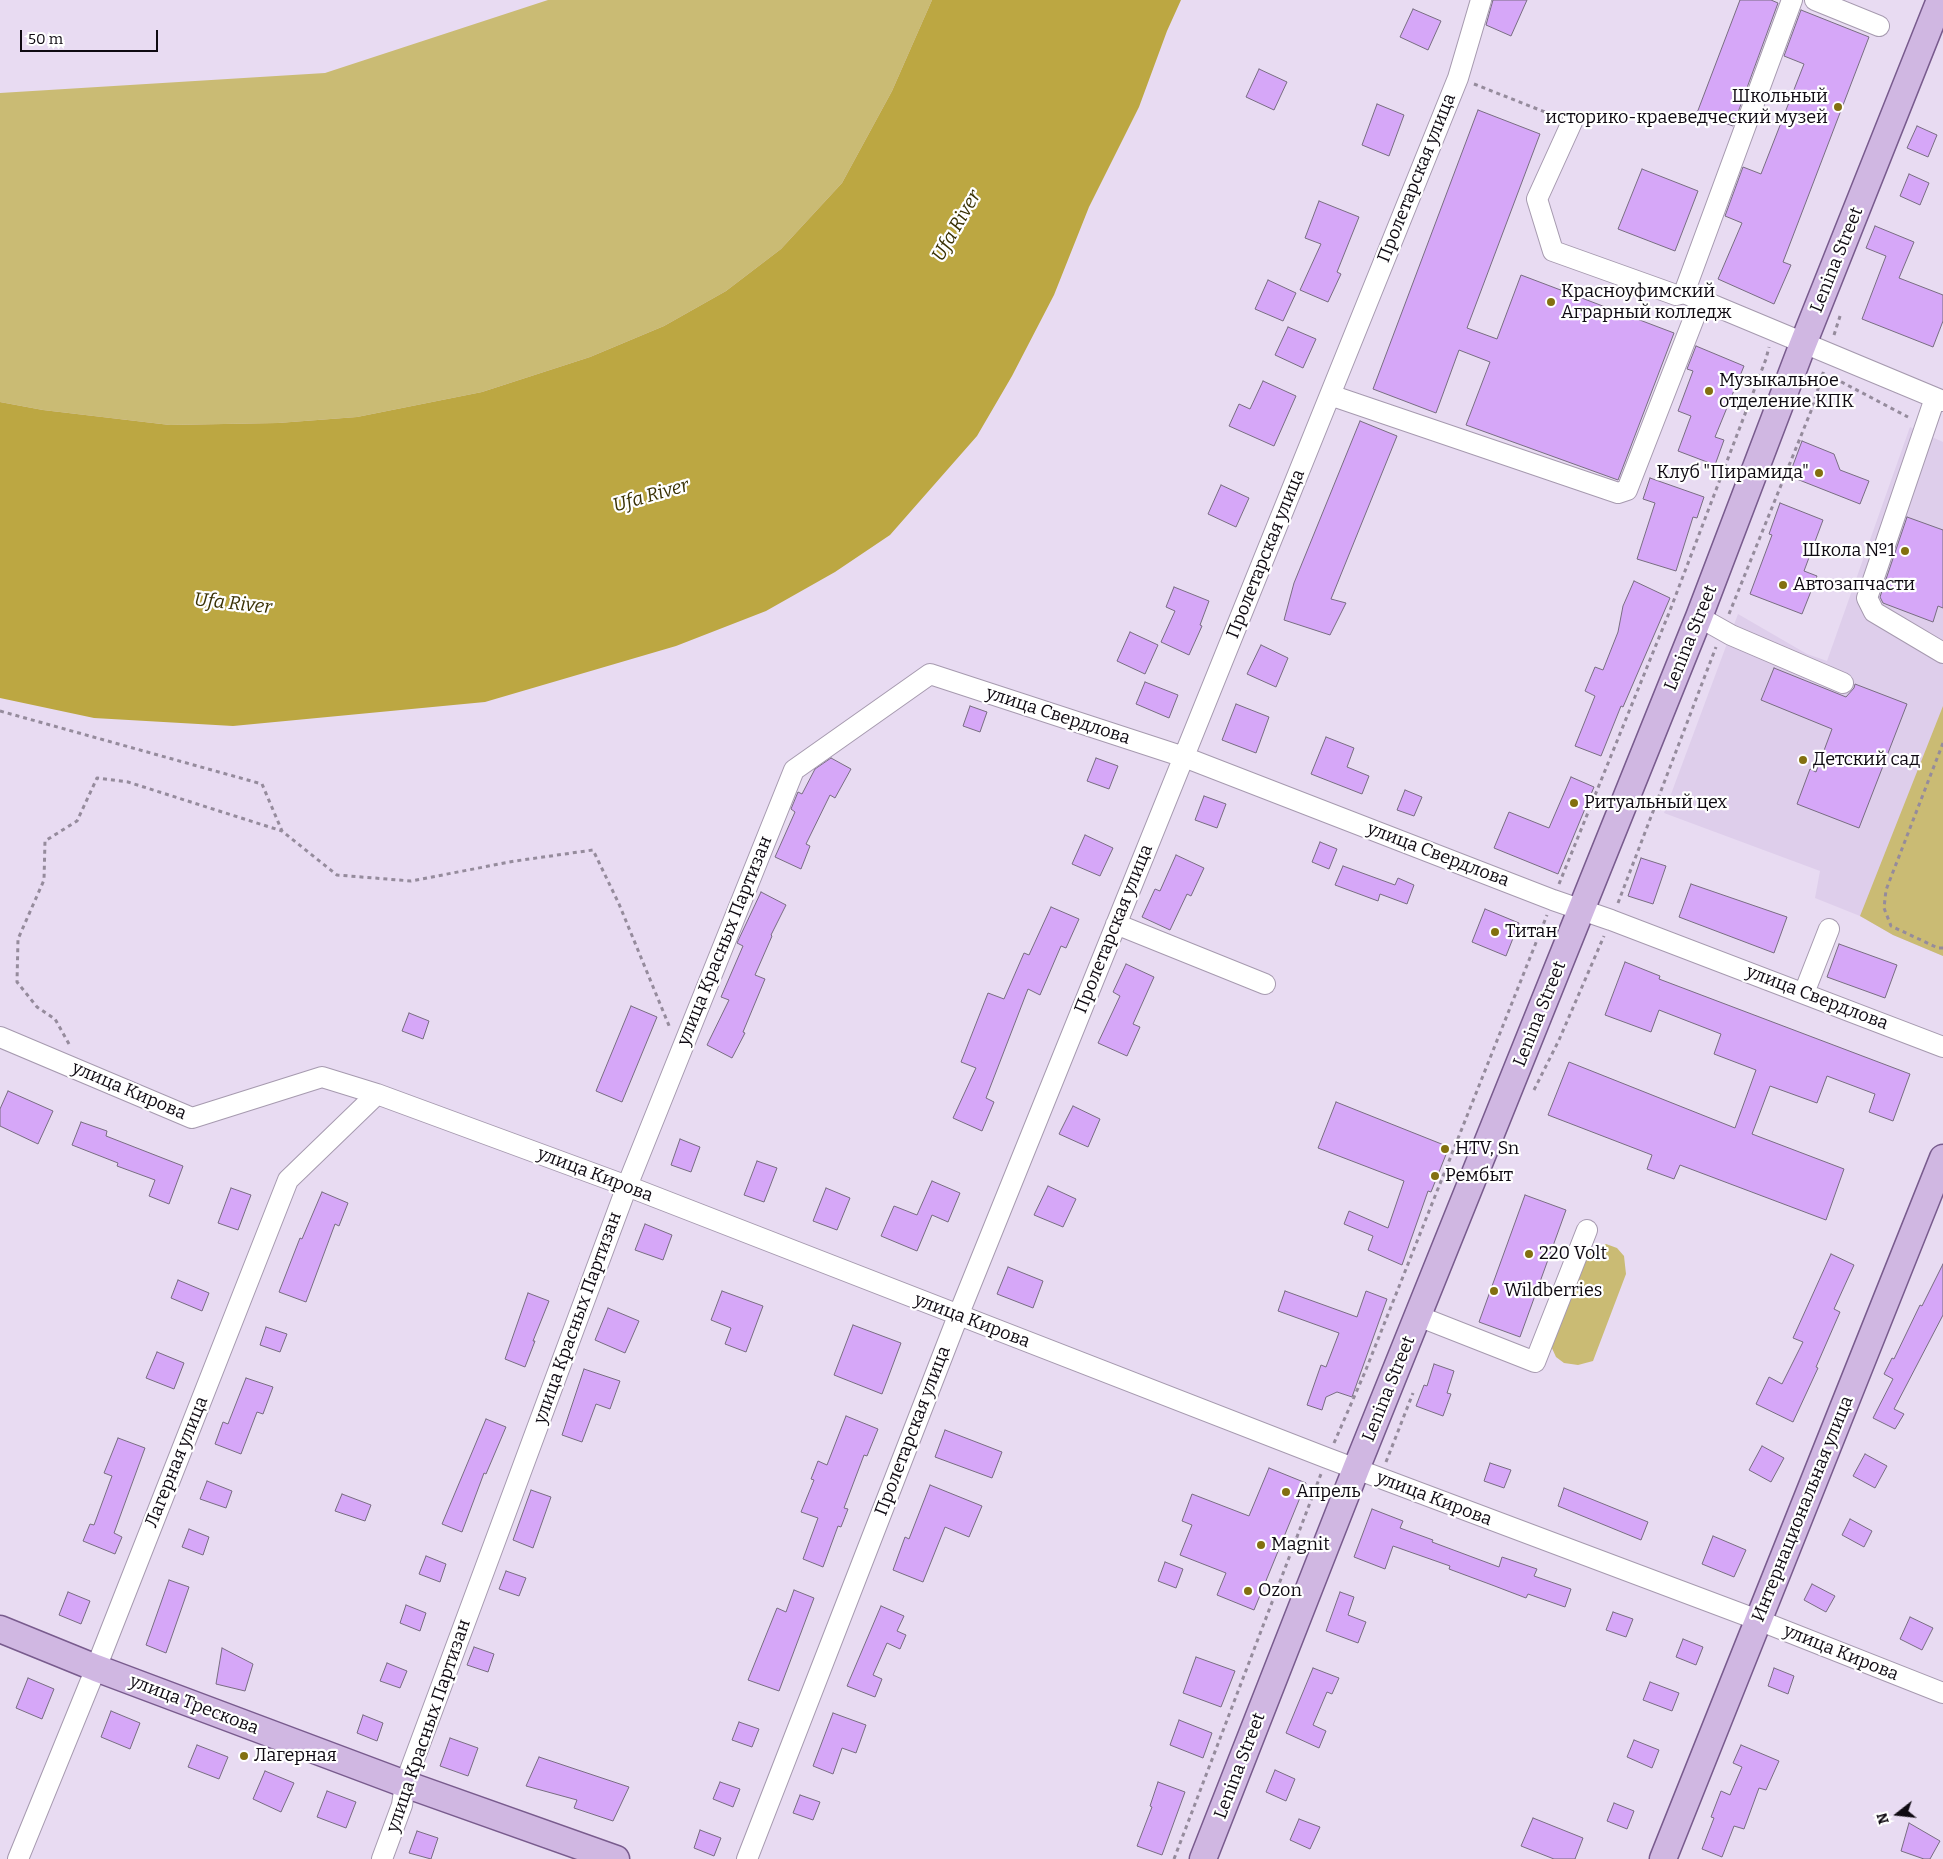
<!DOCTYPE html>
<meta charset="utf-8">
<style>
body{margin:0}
#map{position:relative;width:1943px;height:1859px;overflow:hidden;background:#e8dbf2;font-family:Bitter,serif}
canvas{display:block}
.north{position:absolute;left:1873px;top:1789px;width:50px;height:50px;-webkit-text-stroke:4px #fff;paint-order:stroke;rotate:254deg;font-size:14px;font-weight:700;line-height:20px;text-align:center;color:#0f0a12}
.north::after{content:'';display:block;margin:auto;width:18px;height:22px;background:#0f0a12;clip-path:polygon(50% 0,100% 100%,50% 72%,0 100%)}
.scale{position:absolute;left:20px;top:30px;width:138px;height:22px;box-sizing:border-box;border:2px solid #0f0a12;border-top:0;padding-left:6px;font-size:15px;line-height:18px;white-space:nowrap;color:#0f0a12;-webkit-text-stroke:4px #fff;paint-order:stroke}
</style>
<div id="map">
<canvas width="1943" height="1859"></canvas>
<div class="north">N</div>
<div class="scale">50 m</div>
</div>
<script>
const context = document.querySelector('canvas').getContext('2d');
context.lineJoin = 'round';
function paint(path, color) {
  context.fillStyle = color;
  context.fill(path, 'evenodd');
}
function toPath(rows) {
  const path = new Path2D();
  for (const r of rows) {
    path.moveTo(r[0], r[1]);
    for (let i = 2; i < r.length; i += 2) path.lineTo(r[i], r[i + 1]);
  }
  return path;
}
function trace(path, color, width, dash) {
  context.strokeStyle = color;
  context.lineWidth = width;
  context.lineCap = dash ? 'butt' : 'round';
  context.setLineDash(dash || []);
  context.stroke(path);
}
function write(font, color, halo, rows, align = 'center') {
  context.font = font + ' Bitter,serif';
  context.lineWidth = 4.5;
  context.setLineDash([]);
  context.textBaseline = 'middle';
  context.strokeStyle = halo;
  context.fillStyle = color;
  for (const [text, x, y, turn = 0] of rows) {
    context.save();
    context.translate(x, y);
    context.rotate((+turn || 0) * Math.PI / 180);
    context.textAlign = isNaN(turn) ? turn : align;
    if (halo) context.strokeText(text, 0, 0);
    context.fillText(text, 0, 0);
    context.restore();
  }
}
paint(toPath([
 [1910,427,1943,442,1943,956,1893,935,1860,916,1815,898,1820,871,1664,813,1738,614,1807,654,1827,661]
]), '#deceeb');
paint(toPath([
 [548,0,932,0,892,91,842,183,781,249,726,291,664,326,590,357,482,392,357,417,278,423,170,425,43,410,0,402,0,93,325,73],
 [1943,706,1943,956,1893,935,1860,916],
 [1606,1244,1617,1248,1624,1256,1626,1274,1593,1361,1578,1365,1564,1363,1556,1357,1551,1346,1589,1251]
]), '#cabb74');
paint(toPath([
 [932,0,1181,0,1167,31,1139,107,1089,207,1054,295,1012,376,977,436,890,535,835,572,766,611,676,646,485,702,233,726,94,718,0,698,0,402,43,410,170,425,278,423,357,417,482,392,590,357,664,326,726,291,781,249,842,183,892,91]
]), '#bca742');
const building = toPath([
 [1493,0,1527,0,1511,36,1486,25,1493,0],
 [1740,0,1771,0,1778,3,1733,126,1697,113,1740,0],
 [1413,9,1441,21,1428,50,1400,37,1413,9],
 [1801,10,1869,37,1783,262,1791,265,1774,304,1718,279,1742,223,1725,216,1743,167,1761,174,1804,64,1784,56,1801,10],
 [1259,69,1287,82,1274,110,1246,97,1259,69],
 [1377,104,1404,115,1389,156,1362,145,1377,104],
 [1478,110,1540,134,1467,328,1497,339,1521,275,1674,333,1618,480,1466,425,1490,362,1459,350,1436,413,1373,389,1478,110],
 [1917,126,1937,135,1928,157,1907,148,1917,126],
 [1642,169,1698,191,1675,251,1618,229,1642,169],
 [1909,174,1929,183,1920,205,1900,196,1909,174],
 [1319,201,1359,217,1337,272,1341,274,1328,302,1300,290,1321,244,1305,238,1319,201],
 [1875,226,1914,242,1899,278,1943,295,1943,321,1933,347,1862,319,1886,256,1866,248,1875,226],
 [1268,280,1296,293,1283,321,1255,309,1268,280],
 [1288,327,1316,339,1303,368,1275,355,1288,327],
 [1696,346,1744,366,1715,437,1724,440,1715,465,1678,451,1691,416,1678,411,1693,371,1687,369,1696,346],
 [1263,381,1296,396,1274,446,1229,426,1239,404,1250,409,1263,381],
 [1360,421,1397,436,1331,599,1346,603,1330,635,1284,620,1294,583,1360,421],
 [1802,441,1834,454,1840,470,1869,481,1860,504,1789,476,1802,441],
 [1650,478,1704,497,1697,518,1693,517,1676,571,1637,559,1655,503,1643,499,1650,478],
 [1221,485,1249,498,1236,527,1208,514,1221,485],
 [1780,503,1823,520,1804,571,1817,576,1802,614,1750,594,1772,535,1769,534,1780,503],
 [1907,517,1943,530,1943,608,1938,606,1933,622,1883,603,1880,597,1907,517],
 [1634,581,1670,598,1623,707,1621,706,1601,756,1575,746,1595,696,1585,691,1595,667,1603,670,1618,632,1623,606,1634,581],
 [1174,587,1209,601,1200,625,1202,626,1189,655,1161,642,1175,611,1166,607,1174,587],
 [1130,632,1158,645,1145,674,1117,661,1130,632],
 [1261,645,1288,658,1276,687,1247,674,1261,645],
 [1774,668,1846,697,1854,688,1855,684,1907,704,1859,828,1797,804,1810,769,1816,772,1832,729,1761,700,1774,668],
 [1145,682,1178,695,1169,718,1136,704,1145,682],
 [1236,704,1269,717,1256,753,1222,740,1236,704],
 [970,706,987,712,980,732,963,726,970,706],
 [1326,737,1354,748,1347,767,1369,776,1362,794,1311,774,1326,737],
 [831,758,851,769,835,798,830,795,806,844,810,846,801,869,775,857,795,812,791,809,798,792,802,794,815,769,831,758],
 [1096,758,1118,766,1109,789,1087,781,1096,758],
 [1571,777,1594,787,1558,874,1494,848,1509,812,1549,828,1571,777],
 [1405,790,1422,797,1414,816,1397,810,1405,790],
 [1204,796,1226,804,1217,828,1195,820,1204,796],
 [1085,835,1113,848,1100,876,1072,864,1085,835],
 [1320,842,1337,849,1329,869,1312,862,1320,842],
 [1176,855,1204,868,1191,896,1187,894,1170,930,1142,917,1155,889,1160,891,1176,855],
 [1641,858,1666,866,1653,904,1628,896,1641,858],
 [1343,866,1395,885,1398,878,1414,885,1407,904,1380,894,1378,901,1335,885,1343,866],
 [1691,884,1787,917,1774,953,1679,917,1691,884],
 [761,892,786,905,771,935,772,936,755,975,765,979,743,1032,745,1033,732,1058,707,1045,729,1000,721,997,743,946,737,943,761,892],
 [1051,907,1079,919,1066,948,1061,946,1040,995,1028,989,986,1098,994,1102,982,1131,953,1118,976,1068,961,1062,988,993,1004,999,1024,953,1029,955,1051,907],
 [1485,909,1519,923,1506,956,1472,942,1485,909],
 [1839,944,1897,965,1885,998,1827,977,1839,944],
 [1625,962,1660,976,1659,979,1910,1074,1893,1121,1869,1112,1875,1094,1827,1076,1817,1103,1770,1086,1752,1134,1844,1169,1826,1220,1680,1165,1674,1179,1647,1169,1652,1155,1548,1115,1569,1062,1735,1128,1756,1070,1714,1054,1721,1034,1659,1010,1651,1032,1605,1015,1625,962],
 [1126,964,1154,977,1133,1024,1140,1027,1127,1056,1098,1043,1120,996,1113,992,1126,964],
 [631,1006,657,1017,622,1102,596,1091,631,1006],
 [409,1013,429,1021,423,1039,402,1031,409,1013],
 [8,1091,53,1111,38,1144,0,1126,0,1109,8,1091],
 [1336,1102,1449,1147,1431,1192,1428,1191,1402,1265,1368,1250,1373,1236,1344,1224,1349,1211,1388,1228,1404,1181,1318,1148,1336,1102],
 [1073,1106,1100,1119,1088,1147,1059,1134,1073,1106],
 [81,1122,107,1131,106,1136,183,1166,169,1204,149,1196,155,1180,117,1166,118,1163,72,1145,81,1122],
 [680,1139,700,1147,691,1172,671,1165,680,1139],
 [757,1161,777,1168,764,1202,744,1195,757,1161],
 [932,1181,960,1193,948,1222,932,1215,917,1251,881,1236,894,1206,917,1215,932,1181],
 [1048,1186,1076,1199,1063,1227,1034,1215,1048,1186],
 [231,1188,251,1195,238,1230,218,1223,231,1188],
 [826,1188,850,1198,837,1230,813,1221,826,1188],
 [322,1192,348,1203,339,1226,335,1224,306,1302,279,1292,300,1238,302,1239,322,1192],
 [1525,1195,1566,1210,1520,1337,1479,1322,1525,1195],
 [645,1224,672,1235,663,1260,635,1250,645,1224],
 [1831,1254,1854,1265,1834,1309,1840,1312,1816,1367,1818,1368,1793,1422,1756,1404,1769,1377,1782,1384,1803,1342,1793,1338,1831,1254],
 [1943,1264,1943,1315,1894,1409,1904,1414,1895,1429,1873,1418,1893,1379,1884,1374,1892,1358,1894,1359,1920,1305,1922,1306,1943,1264],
 [1008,1267,1043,1281,1033,1308,997,1294,1008,1267],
 [178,1280,209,1293,202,1311,171,1298,178,1280],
 [722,1291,763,1306,746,1352,725,1344,731,1328,711,1320,722,1291],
 [1285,1291,1357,1317,1366,1291,1387,1299,1352,1397,1337,1392,1326,1397,1322,1410,1307,1405,1321,1365,1326,1367,1339,1333,1278,1311,1285,1291],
 [528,1293,549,1301,533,1341,535,1341,525,1367,505,1359,528,1293],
 [608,1308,639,1321,625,1353,595,1340,608,1308],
 [853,1325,901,1343,882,1394,834,1375,853,1325],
 [266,1327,287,1334,280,1352,260,1345,266,1327],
 [157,1352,184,1363,174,1389,146,1378,157,1352],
 [1434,1364,1454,1371,1447,1393,1451,1394,1443,1416,1416,1406,1424,1385,1427,1386,1434,1364],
 [584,1369,620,1381,610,1409,596,1404,582,1442,562,1435,584,1369],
 [246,1378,273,1387,263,1414,257,1412,241,1454,215,1444,223,1422,228,1424,246,1378],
 [846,1416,878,1429,867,1456,864,1455,844,1508,848,1509,841,1527,838,1526,823,1567,803,1559,818,1518,801,1512,814,1480,811,1479,818,1461,827,1465,846,1416],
 [486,1419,506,1427,486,1474,484,1473,462,1532,442,1524,486,1419],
 [945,1430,1002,1452,992,1478,935,1457,945,1430],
 [118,1438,145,1448,114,1533,122,1537,115,1554,83,1541,90,1524,94,1525,112,1476,104,1473,118,1438],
 [1762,1446,1784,1458,1771,1482,1749,1470,1762,1446],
 [1865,1454,1887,1466,1875,1488,1853,1476,1865,1454],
 [1490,1463,1511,1470,1504,1488,1484,1481,1490,1463],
 [1269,1468,1306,1483,1254,1610,1217,1595,1226,1573,1180,1555,1192,1525,1182,1521,1192,1494,1249,1516,1269,1468],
 [207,1481,232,1491,226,1508,200,1499,207,1481],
 [930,1485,982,1506,969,1537,945,1527,923,1582,893,1570,905,1537,909,1539,930,1485],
 [1564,1488,1648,1522,1641,1540,1558,1506,1564,1488],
 [531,1490,551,1497,533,1548,513,1540,531,1490],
 [342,1494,371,1505,365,1521,335,1511,342,1494],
 [1372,1509,1403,1521,1400,1528,1433,1540,1432,1542,1499,1567,1502,1557,1537,1569,1534,1576,1571,1589,1565,1607,1528,1594,1526,1598,1492,1585,1449,1569,1450,1566,1393,1546,1385,1569,1354,1557,1372,1509],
 [1850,1519,1872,1531,1864,1547,1842,1535,1850,1519],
 [189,1529,209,1537,203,1555,182,1547,189,1529],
 [1713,1536,1746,1550,1734,1577,1702,1564,1713,1536],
 [426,1556,446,1564,440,1582,419,1574,426,1556],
 [1165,1562,1183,1569,1176,1588,1158,1581,1165,1562],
 [506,1571,526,1578,519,1596,499,1589,506,1571],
 [169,1580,189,1587,166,1653,146,1645,169,1580],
 [1812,1584,1835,1596,1826,1612,1804,1600,1812,1584],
 [794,1590,814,1598,779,1691,748,1680,777,1608,786,1612,794,1590],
 [68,1592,90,1601,81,1624,59,1615,68,1592],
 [1340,1592,1354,1597,1348,1615,1366,1622,1358,1643,1326,1631,1340,1592],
 [406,1605,426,1613,420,1631,400,1623,406,1605],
 [881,1606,904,1616,897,1631,906,1635,900,1649,887,1643,873,1675,882,1679,875,1697,847,1686,881,1606],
 [1613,1612,1633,1619,1626,1637,1606,1630,1613,1612],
 [1910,1617,1933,1628,1922,1650,1900,1639,1910,1617],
 [1683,1639,1703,1647,1696,1665,1676,1657,1683,1639],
 [474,1647,494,1654,488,1672,467,1665,474,1647],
 [222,1648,253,1664,245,1691,216,1684,222,1648],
 [1196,1657,1235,1671,1221,1707,1183,1693,1196,1657],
 [387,1663,407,1671,400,1688,380,1681,387,1663],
 [1313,1668,1339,1678,1332,1694,1327,1692,1313,1725,1326,1731,1319,1748,1286,1733,1313,1668],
 [1774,1668,1794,1676,1788,1694,1768,1686,1774,1668],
 [28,1678,54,1689,42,1719,16,1708,28,1678],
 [1650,1682,1679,1693,1672,1711,1643,1700,1650,1682],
 [111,1711,140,1723,130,1749,101,1737,111,1711],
 [833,1713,866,1725,856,1753,842,1748,833,1774,813,1766,833,1713],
 [363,1715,383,1723,377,1741,357,1733,363,1715],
 [1179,1720,1212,1733,1203,1758,1170,1745,1179,1720],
 [739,1722,759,1729,752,1747,732,1740,739,1722],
 [450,1738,478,1748,468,1776,440,1766,450,1738],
 [1634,1740,1659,1750,1652,1768,1627,1757,1634,1740],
 [197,1745,228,1757,219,1779,188,1767,197,1745],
 [1741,1745,1779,1761,1766,1790,1759,1788,1744,1829,1734,1826,1722,1857,1702,1849,1714,1818,1711,1817,1721,1791,1730,1795,1742,1767,1733,1763,1741,1745],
 [539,1757,629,1787,613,1821,574,1808,577,1800,526,1786,539,1757],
 [1275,1770,1295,1779,1286,1801,1266,1792,1275,1770],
 [265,1771,294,1783,281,1812,253,1799,265,1771],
 [720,1782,740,1789,733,1807,713,1799,720,1782],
 [1158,1782,1185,1792,1162,1855,1137,1846,1152,1807,1150,1806,1158,1782],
 [327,1791,356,1802,346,1828,317,1817,327,1791],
 [800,1795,820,1802,813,1820,793,1813,800,1795],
 [1614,1803,1634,1811,1627,1829,1607,1821,1614,1803],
 [1533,1818,1583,1838,1575,1859,1554,1859,1521,1846,1533,1818],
 [1299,1819,1320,1827,1310,1849,1290,1840,1299,1819],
 [1909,1823,1940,1841,1930,1859,1924,1859,1901,1851,1909,1823],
 [700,1830,721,1838,714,1856,694,1848,700,1830],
 [417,1831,438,1838,431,1859,409,1853,417,1831]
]);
paint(building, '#d6a7f8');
trace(building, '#786d81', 1);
const minor = toPath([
 [1815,0,1879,26],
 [1572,122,1537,199,1553,251,1676,295,1684,293,1943,401],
 [1684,293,1792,0],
 [1330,395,1618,493,1627,490,1701,300],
 [1935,398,1867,598,1874,612,1943,653],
 [1699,617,1731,635,1843,683],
 [1116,924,1265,984],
 [1804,993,1829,929],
 [0,1037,192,1118,322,1077,377,1094,627,1186,1327,1458,1758,1620,1943,1693],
 [1418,1316,1535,1362,1587,1230],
 [18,1859,96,1668,288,1180,377,1094],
 [382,1859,402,1805,405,1784,627,1186,794,770,930,674,1184,757,1553,900,1611,920,1943,1047],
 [747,1859,958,1316,1458,78,1481,0]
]);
const major = toPath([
 [0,1629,96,1668,405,1784,616,1859],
 [1203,1859,1356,1469,1699,617,1803,344,1940,0],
 [1663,1859,1943,1158]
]);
trace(minor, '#a69aaf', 22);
trace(major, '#785b8d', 29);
trace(toPath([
 [1474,84,1555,116],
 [1834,335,1841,313],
 [1834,378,1908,417],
 [1729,614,1811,411,1824,370],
 [0,711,262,784,282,831,337,875,411,881,515,861,593,850,619,904,670,1028],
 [1943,743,1886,890,1884,908,1891,926,1938,948,1943,948],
 [1559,884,1669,613,1766,359,1769,347],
 [1618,903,1716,647],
 [69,1044,55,1019,37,1007,17,982,18,939,44,880,45,841,77,821,97,778,128,782,282,831],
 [1534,1090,1559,1040,1604,936],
 [1334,1443,1365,1372,1547,915],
 [1386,1462,1413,1393],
 [1174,1859,1321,1474]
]), '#958b9c', 3, [4, 4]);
trace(minor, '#fff', 20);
trace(major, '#d0b7e2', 26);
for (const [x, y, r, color] of [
 [1838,107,5,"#837010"],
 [1551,302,5,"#837010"],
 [1709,391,5,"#837010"],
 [1819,473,5,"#837010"],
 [1905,551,5,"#837010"],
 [1783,585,5,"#837010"],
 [1803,760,5,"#837010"],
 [1574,803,5,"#837010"],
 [1495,932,5,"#837010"],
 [1445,1149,5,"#837010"],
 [1435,1176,5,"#837010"],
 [1529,1254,5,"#837010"],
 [1494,1291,5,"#837010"],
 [1286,1492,5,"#837010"],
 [1261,1545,5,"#837010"],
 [1248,1591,5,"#837010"],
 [244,1756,5,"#837010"]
]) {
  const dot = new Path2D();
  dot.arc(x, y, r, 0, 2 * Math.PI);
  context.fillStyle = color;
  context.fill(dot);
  trace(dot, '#fff', 2);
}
write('18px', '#0f0a12', '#fff', [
 ["Школьный",1828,97,"right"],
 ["историко-краеведческий музей",1828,118,"right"],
 ["Красноуфимский",1561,292],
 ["Аграрный колледж",1561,313],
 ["Музыкальное",1719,381],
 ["отделение КПК",1719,402],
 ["Клуб \"Пирамида\"",1809,473,"right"],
 ["Школа №1",1895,551,"right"],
 ["Автозапчасти",1793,585],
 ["Детский сад",1813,760],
 ["Ритуальный цех",1584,803],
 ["Титан",1505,932],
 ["HTV, Sn",1455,1149],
 ["Рембыт",1445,1176],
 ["220 Volt",1539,1254],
 ["Wildberries",1504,1291],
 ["Апрель",1296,1492],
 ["Magnit",1271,1545],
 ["Ozon",1258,1591],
 ["Лагерная",254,1756]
], 'left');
write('18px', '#0f0a12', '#fff', [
 ["Пролетарская улица",1417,178,-68],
 ["Lenina Street",1837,260,-68],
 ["Пролетарская улица",1266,554,-68],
 ["Lenina Street",1691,638,-68],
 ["улица Свердлова",1058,716,18],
 ["улица Свердлова",1438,855,21],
 ["Пролетарская улица",1114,929,-68],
 ["улица Красных Партизан",725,941,-68],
 ["улица Свердлова",1817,998,21],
 ["Lenina Street",1540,1014,-68],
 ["улица Кирова",129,1091,23],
 ["улица Кирова",595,1175,21],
 ["улица Красных Партизан",578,1318,-70],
 ["улица Кирова",972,1321,21],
 ["Lenina Street",1389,1389,-68],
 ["Пролетарская улица",913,1431,-69],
 ["Лагерная улица",177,1462,-68],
 ["улица Кирова",1434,1499,21],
 ["Интернациональная улица",1803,1509,-68],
 ["улица Кирова",1841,1653,22],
 ["улица Трескова",194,1705,21],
 ["улица Красных Партизан",429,1726,-71],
 ["Lenina Street",1240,1766,-69]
]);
write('italic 19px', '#393104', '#fff', [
 ["Ufa River",957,226,-60],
 ["Ufa River",651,496,-16],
 ["Ufa River",233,604,6]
]);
</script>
